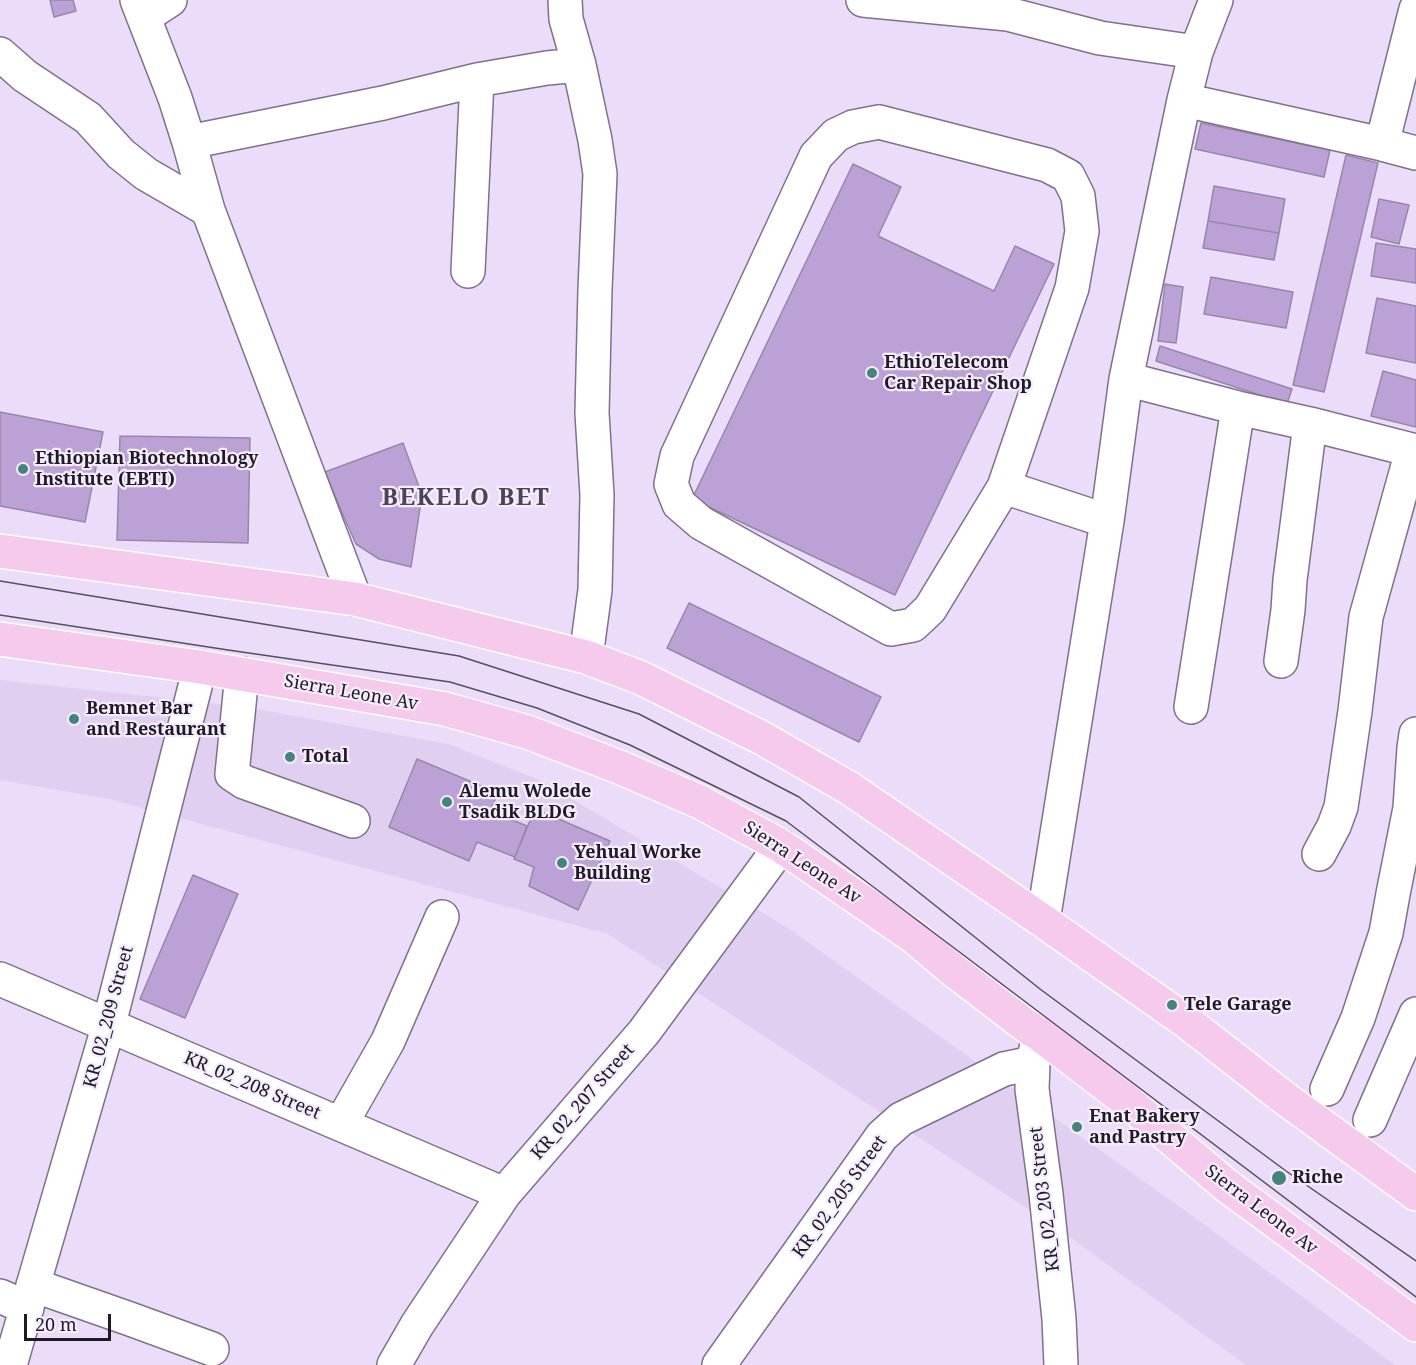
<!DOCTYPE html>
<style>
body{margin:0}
#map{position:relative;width:1416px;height:1365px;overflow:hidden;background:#ebddf9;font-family:"Noto Serif",serif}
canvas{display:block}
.scale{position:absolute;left:24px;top:1314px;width:87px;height:27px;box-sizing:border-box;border:3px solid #1f1a24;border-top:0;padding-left:8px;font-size:18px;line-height:21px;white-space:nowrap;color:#1f1a24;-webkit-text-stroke:4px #f5edfe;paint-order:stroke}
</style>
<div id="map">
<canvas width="1416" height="1365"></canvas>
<div class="scale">20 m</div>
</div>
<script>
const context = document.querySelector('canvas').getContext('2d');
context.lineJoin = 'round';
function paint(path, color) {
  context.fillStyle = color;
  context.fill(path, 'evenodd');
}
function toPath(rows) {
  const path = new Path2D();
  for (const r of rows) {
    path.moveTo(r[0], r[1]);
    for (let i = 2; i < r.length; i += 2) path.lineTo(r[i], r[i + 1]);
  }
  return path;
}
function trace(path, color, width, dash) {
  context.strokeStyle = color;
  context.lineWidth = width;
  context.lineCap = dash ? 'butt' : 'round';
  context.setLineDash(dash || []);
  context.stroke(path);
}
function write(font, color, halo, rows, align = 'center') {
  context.font = font + ' "Noto Serif",serif';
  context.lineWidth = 4.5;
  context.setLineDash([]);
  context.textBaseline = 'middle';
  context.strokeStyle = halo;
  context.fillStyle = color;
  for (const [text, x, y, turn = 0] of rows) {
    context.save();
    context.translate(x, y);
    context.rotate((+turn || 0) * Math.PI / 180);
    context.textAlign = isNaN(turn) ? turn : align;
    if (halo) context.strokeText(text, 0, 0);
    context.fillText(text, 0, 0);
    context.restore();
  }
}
paint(toPath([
 [0,680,246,707,448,744,542,781,788,928,1198,1220,1395,1365,1246,1365,1060,1230,608,934,109,799,0,780]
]), '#e0cff1');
const building = toPath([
 [50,0,73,0,76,11,54,17,50,0],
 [1201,123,1330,150,1324,177,1195,149,1201,123],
 [1346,155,1378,163,1324,392,1293,385,1346,155],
 [853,164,901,187,878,236,994,291,1015,246,1054,264,895,595,692,499,853,164],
 [1214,186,1285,199,1279,233,1208,221,1214,186],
 [1379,199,1409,205,1399,244,1371,237,1379,199],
 [1208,221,1279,233,1274,260,1203,248,1208,221],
 [1376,243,1416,249,1416,283,1371,276,1376,243],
 [1211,277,1293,292,1286,328,1204,314,1211,277],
 [1165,284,1183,287,1176,343,1158,341,1165,284],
 [1377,298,1416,306,1416,363,1366,353,1377,298],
 [1160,346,1292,389,1287,404,1156,361,1160,346],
 [1383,371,1416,380,1416,427,1371,416,1383,371],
 [0,412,103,432,85,522,0,506,0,412],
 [120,436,250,438,248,543,117,540,120,436],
 [403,443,422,495,411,567,379,559,356,544,343,515,325,472,403,443],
 [689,603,881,697,859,742,667,648,689,603],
 [417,759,498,793,490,811,527,826,515,857,477,842,469,861,389,827,417,759],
 [535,809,610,841,578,910,529,886,534,867,514,859,535,809],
 [193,875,238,894,185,1018,140,999,193,875]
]);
paint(building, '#bca1d6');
trace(building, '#9689a3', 1.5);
const minor = toPath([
 [137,0,175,98,189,142,208,210,355,599],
 [863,0,1008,14,1100,38,1196,52],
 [144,17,170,0],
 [0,54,25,76,88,118,121,154,146,174,208,210],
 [579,65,595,140,600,174,595,289,592,413,597,495,595,590,586,657],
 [1184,100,1382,144,1416,153],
 [879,122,1047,165,1068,176,1078,196,1082,231,1072,288,1004,487,930,609,913,625,891,629,701,523,679,504,671,484,677,456,816,156,836,135,853,127,879,122],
 [189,142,383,103,477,80,547,68,579,65,566,19,565,0],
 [1382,144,1416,9],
 [468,271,477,80],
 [1126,379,1238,408,1310,424,1416,451],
 [1004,487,1107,521],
 [1281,661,1288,610,1290,580,1310,424],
 [242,674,232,774,244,782,353,821],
 [1191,707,1238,408],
 [1319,854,1334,826,1341,807,1355,711,1366,617,1412,451],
 [1043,921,1107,521,1126,379,1184,100,1196,52,1216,0],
 [0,979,504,1194],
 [1037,1044,1033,1063,1032,1089,1046,1194,1059,1319,1061,1365],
 [1327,1089,1358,1018,1386,933,1393,894,1410,808,1414,748,1416,734],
 [1370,1120,1416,1014],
 [341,1124,388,1041,442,917],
 [33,1285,130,1319,212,1349],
 [0,1296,27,1308],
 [10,1365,109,1024,200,667],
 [394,1365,417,1325,504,1194,644,1032,781,846],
 [719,1365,882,1136,901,1119,1004,1069,1033,1063]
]);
const major = toPath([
 [0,551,355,599,586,657,641,678,762,738,849,788,1043,921,1187,1022,1283,1097,1416,1194],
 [0,639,200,667,445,709,527,732,619,767,700,802,781,846,914,937,953,970,1029,1028,1039,1034,1127,1101,1227,1186,1416,1325]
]);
trace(minor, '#7e728a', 36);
trace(major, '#fff', 36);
trace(minor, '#fff', 33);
trace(major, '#f5caec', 33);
trace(toPath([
 [0,581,459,656,639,714,799,797,1040,989,1286,1171,1416,1261],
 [0,615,228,650,450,682,537,708,630,745,786,821,1416,1297]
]), '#564f5e', 1.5);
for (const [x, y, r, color] of [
 [872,373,6,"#40867d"],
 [23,469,6,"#40867d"],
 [74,719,6,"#40867d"],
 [290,757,6,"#40867d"],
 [447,802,6,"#40867d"],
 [562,863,6,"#40867d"],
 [1172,1005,6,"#40867d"],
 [1077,1127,6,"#40867d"],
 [1279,1178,8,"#40867d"]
]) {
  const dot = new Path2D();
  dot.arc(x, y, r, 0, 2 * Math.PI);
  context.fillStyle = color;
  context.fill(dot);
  trace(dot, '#f5edfe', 2);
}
write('bold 18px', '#1f1a24', '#f5edfe', [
 ["EthioTelecom",884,363],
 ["Car Repair Shop",884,384],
 ["Ethiopian Biotechnology",35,459],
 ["Institute (EBTI)",35,480],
 ["Bemnet Bar",86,709],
 ["and Restaurant",86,730],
 ["Total",302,757],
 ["Alemu Wolede",459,792],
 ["Tsadik BLDG",459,813],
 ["Yehual Worke",574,853],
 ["Building",574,874],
 ["Tele Garage",1184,1005],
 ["Enat Bakery",1089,1117],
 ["and Pastry",1089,1138],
 ["Riche",1292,1178]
], 'left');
write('18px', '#1f1a24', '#f5edfe', [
 ["Sierra Leone Av",351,693,10],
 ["Sierra Leone Av",802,863,33],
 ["KR_02_209 Street",109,1017,-75],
 ["KR_02_208 Street",252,1086,23],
 ["KR_02_207 Street",583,1102,-49],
 ["KR_02_205 Street",840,1197,-54],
 ["KR_02_203 Street",1045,1199,-97],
 ["Sierra Leone Av",1261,1210,37]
]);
context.letterSpacing = '1.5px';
write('bold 24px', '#4e4259', '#f5edfe', [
 ["BEKELO BET",466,498]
]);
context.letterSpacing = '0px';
</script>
